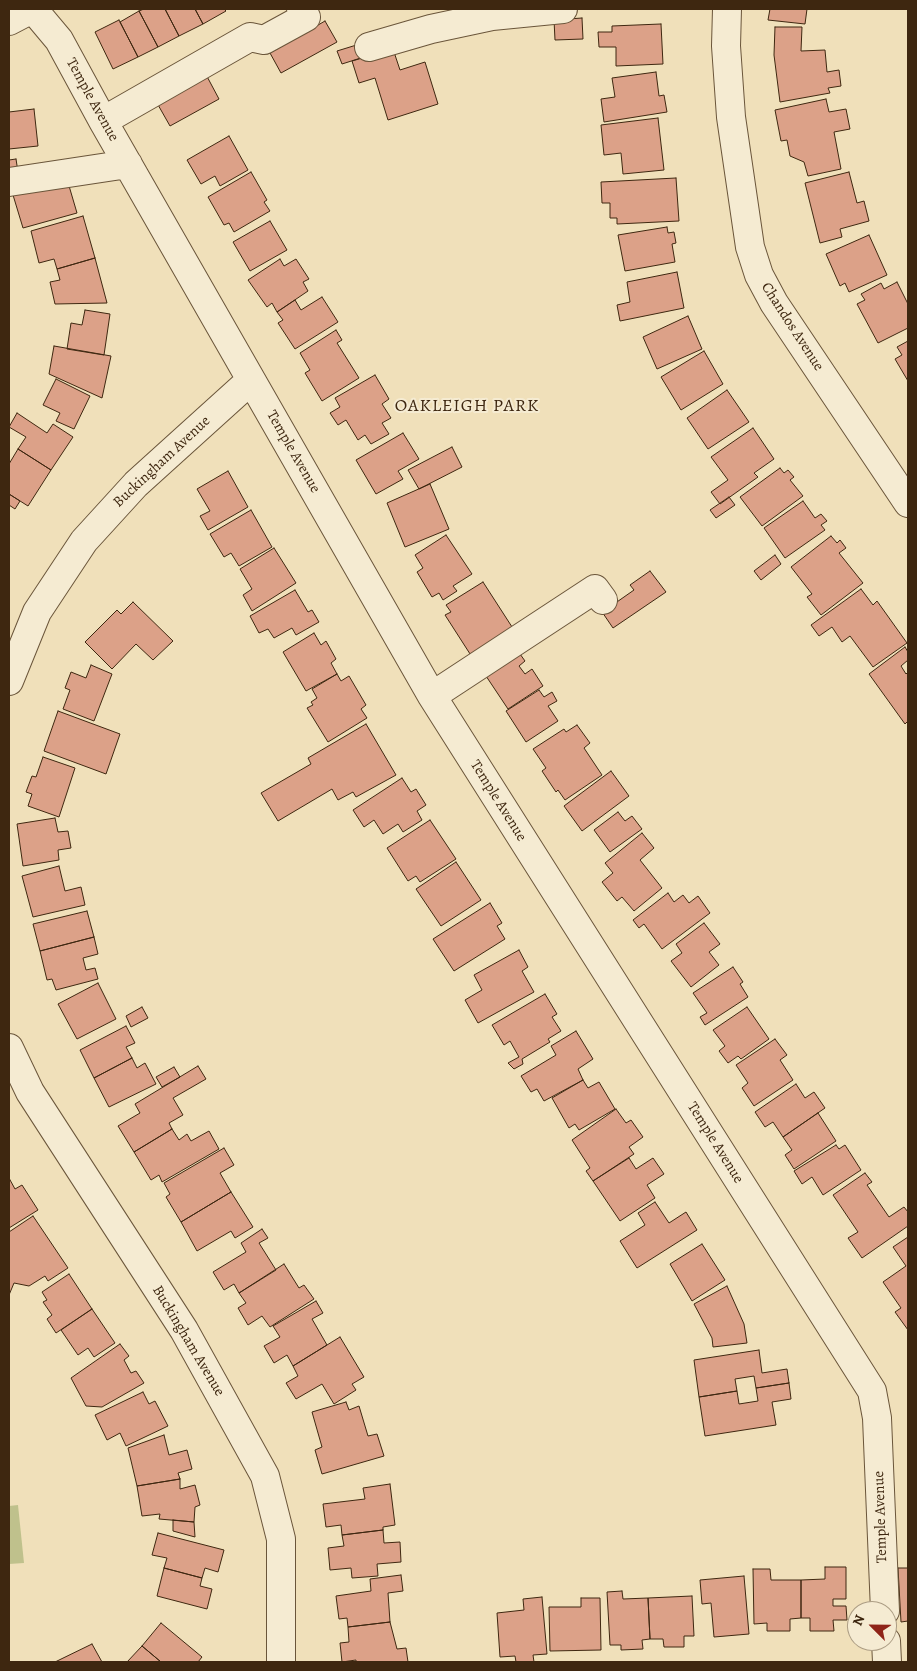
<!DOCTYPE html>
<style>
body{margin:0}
#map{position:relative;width:917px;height:1671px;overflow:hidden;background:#f0e0ba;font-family:Alegreya,serif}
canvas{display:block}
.frame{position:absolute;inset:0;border:10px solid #3e2710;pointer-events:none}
.north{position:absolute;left:847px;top:1601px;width:50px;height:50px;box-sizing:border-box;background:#f5ebd2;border:1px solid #ac9d84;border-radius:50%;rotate:293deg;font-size:14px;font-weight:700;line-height:20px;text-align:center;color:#3e2710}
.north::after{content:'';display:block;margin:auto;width:18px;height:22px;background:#8f2418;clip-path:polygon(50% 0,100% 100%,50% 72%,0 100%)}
</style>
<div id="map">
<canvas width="917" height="1671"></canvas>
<div class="frame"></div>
<div class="north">N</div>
</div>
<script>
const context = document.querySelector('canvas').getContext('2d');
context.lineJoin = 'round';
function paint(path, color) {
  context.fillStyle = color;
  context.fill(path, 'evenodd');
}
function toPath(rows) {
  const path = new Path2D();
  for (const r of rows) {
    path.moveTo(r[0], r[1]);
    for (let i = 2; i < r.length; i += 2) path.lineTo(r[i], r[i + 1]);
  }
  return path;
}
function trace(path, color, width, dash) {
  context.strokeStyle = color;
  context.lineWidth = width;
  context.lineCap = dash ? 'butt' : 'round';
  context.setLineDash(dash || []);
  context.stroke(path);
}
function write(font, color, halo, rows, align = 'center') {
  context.font = font + ' Alegreya,serif';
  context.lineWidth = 4;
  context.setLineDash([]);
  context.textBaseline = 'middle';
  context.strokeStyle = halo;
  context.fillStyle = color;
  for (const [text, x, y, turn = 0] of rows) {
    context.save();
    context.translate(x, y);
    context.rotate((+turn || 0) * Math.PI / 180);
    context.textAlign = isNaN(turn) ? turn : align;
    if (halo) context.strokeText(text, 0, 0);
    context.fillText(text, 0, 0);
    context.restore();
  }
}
paint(toPath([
 [18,1505,24,1563,9,1564,9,1506]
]), '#bfc18c');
const building = toPath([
 [144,9,165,9,179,36,158,47,139,11,144,9],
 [165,9,195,9,203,24,179,36,165,9],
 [195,9,224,9,226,11,203,24,195,9],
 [770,9,807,9,805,24,768,20,770,9],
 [139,11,158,47,138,57,120,22,139,11],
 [582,18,583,39,555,40,554,20,582,18],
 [119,20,138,57,113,69,95,32,119,20],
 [325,21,337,42,281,73,270,53,325,21],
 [661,24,663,64,616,66,616,47,599,47,598,32,612,32,612,26,661,24],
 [775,27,802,27,801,51,825,50,827,72,839,70,841,86,828,88,830,93,780,102,774,55,775,27],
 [363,43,367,56,342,64,337,51,363,43],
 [393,49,400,70,425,62,438,104,388,120,375,78,359,83,352,61,393,49],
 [203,69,219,99,170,126,153,96,203,69],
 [656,72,659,96,664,95,667,112,604,122,601,99,615,97,612,78,656,72],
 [826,99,829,112,846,109,850,129,834,132,841,169,808,176,804,162,790,156,787,140,781,141,775,110,826,99],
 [34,109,38,146,9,149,9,112,34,109],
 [658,118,664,170,623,174,621,153,604,155,601,125,658,118],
 [229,136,248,170,220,186,215,176,201,184,187,160,229,136],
 [16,159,18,172,9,174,9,160,16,159],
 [251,172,267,200,264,202,270,211,234,232,229,223,224,225,208,197,251,172],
 [849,172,857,203,864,201,869,221,840,229,842,237,820,243,805,183,849,172],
 [676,178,679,221,617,224,617,218,610,218,610,203,602,203,601,182,676,178],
 [67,179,77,213,23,228,13,195,67,179],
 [83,216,95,258,57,269,54,259,39,263,31,231,83,216],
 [270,221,287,250,250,271,233,242,270,221],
 [667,227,668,233,674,232,676,243,672,244,675,262,625,271,618,235,667,227],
 [869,235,887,275,849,292,845,283,840,286,826,254,869,235],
 [95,258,107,303,55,304,50,282,60,280,57,269,95,258],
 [280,259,284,266,296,259,309,279,303,282,308,291,277,312,272,303,267,307,248,280,280,259],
 [677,272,684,308,620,321,617,305,630,302,627,282,677,272],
 [897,282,908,304,908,328,878,343,857,304,865,300,861,294,881,283,884,289,897,282],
 [322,297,338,322,295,349,278,323,283,320,277,312,295,300,301,310,322,297],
 [85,310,110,314,104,355,67,349,71,323,82,325,85,310],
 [688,316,702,349,657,369,643,337,688,316],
 [336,330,342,340,337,343,359,378,322,401,305,373,310,370,300,353,336,330],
 [908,341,908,381,895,359,902,355,897,347,908,341],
 [54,346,111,356,102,398,49,374,54,346],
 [704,351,723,384,681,410,661,377,704,351],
 [375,375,389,399,382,404,391,418,382,423,389,434,371,444,365,435,358,440,346,420,338,425,330,413,340,407,335,398,375,375],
 [56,379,90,396,74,429,56,421,60,413,43,405,56,379],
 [727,390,749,422,708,449,687,418,727,390],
 [17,413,47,433,53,424,73,437,51,470,18,449,26,437,9,427,17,413],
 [753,428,774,459,754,473,758,477,720,504,711,492,728,480,711,457,753,428],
 [403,433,419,459,398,471,403,479,376,494,356,460,403,433],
 [452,447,462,467,419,489,408,470,452,447],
 [18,449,51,470,28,506,9,494,9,464,18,449],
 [780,468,784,473,788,470,794,477,790,480,803,496,762,526,740,497,780,468],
 [228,471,248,507,208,530,200,516,210,511,197,489,228,471],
 [430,484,449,529,405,547,387,503,430,484],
 [9,494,20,501,15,509,9,505,9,494],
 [729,497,735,505,716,518,710,510,729,497],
 [803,501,815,518,821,514,827,521,821,525,825,530,785,558,764,528,803,501],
 [251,510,272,547,239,566,231,553,224,557,210,534,251,510],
 [446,535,472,574,453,586,457,591,443,600,439,593,432,597,417,572,423,568,415,555,446,535],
 [831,536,837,543,840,540,846,548,839,553,863,583,821,615,807,597,812,594,791,567,831,536],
 [274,548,296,583,252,611,243,595,252,589,240,569,274,548],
 [775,555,781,564,761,580,754,571,775,555],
 [650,571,666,592,613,628,598,606,614,604,634,590,630,585,650,571],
 [483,582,514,630,472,657,445,615,451,612,446,605,483,582],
 [861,589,873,605,877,601,907,643,873,667,850,636,842,642,832,627,819,636,811,625,861,589],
 [295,590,308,612,312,610,319,622,296,635,292,628,274,638,268,629,259,633,250,616,295,590],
 [133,602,173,641,153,660,136,644,112,669,85,642,117,610,121,614,133,602],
 [314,633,321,645,326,641,336,659,331,663,337,674,306,691,283,652,314,633],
 [515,647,525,661,519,666,525,674,532,669,543,686,508,709,482,670,515,647],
 [905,647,908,652,908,660,901,666,906,674,908,672,908,721,905,724,869,674,905,647],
 [91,665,112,674,94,721,63,709,70,690,65,688,71,672,86,678,91,665],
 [337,674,341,681,349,676,366,705,361,709,367,718,328,742,307,708,313,705,311,702,317,698,312,689,337,674],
 [539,690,544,697,552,692,557,701,548,706,558,721,526,742,506,711,539,690],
 [58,711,120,734,106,774,44,751,58,711],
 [366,724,396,775,356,797,353,792,338,800,332,789,278,821,261,793,311,764,308,758,366,724],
 [577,725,590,743,584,748,602,775,565,800,558,790,556,792,542,771,546,768,533,749,564,729,566,732,577,725],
 [43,757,75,768,59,817,28,806,32,794,26,792,32,776,36,777,43,757],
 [611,771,629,796,582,831,564,806,611,771],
 [402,778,411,792,416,789,426,805,417,811,422,820,403,832,398,824,383,834,374,820,364,827,353,810,402,778],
 [618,812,625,821,632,816,642,829,610,852,594,830,618,812],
 [55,818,58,832,68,831,71,848,58,850,59,860,23,866,17,824,55,818],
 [430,820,456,859,420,882,416,876,408,881,387,848,430,820],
 [642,833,654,848,640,860,662,888,634,911,622,897,617,901,602,882,613,873,605,863,642,833],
 [456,862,481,900,441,926,416,889,456,862],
 [59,866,65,891,81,887,85,905,33,917,22,876,59,866],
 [668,893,674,902,683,895,689,903,698,896,710,913,662,949,644,924,639,928,633,920,668,893],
 [490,903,502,923,497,926,505,939,454,971,433,939,490,903],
 [87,911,94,937,40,951,33,924,87,911],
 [704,923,720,944,709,952,719,965,691,987,671,961,682,953,676,944,704,923],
 [94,937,98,954,83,958,86,970,95,968,98,979,56,990,52,979,47,980,40,951,94,937],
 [519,950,528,967,522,971,534,992,478,1023,465,1000,482,990,474,975,519,950],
 [733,967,743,982,740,984,748,997,705,1025,700,1017,707,1013,693,993,733,967],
 [98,983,116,1019,77,1039,58,1004,98,983],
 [545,994,557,1014,552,1017,561,1031,548,1039,550,1042,522,1059,523,1064,514,1069,508,1063,519,1057,510,1041,504,1045,492,1025,545,994],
 [142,1007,148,1018,131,1027,126,1016,142,1007],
 [747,1007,769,1039,741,1059,738,1056,728,1063,719,1051,725,1046,713,1030,747,1007],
 [126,1026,135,1043,126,1047,132,1058,94,1078,80,1050,126,1026],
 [576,1031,593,1059,578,1069,583,1080,544,1101,537,1089,531,1092,521,1076,556,1055,551,1046,576,1031],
 [775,1039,787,1055,780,1060,793,1080,754,1106,742,1088,748,1083,736,1065,775,1039],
 [132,1058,137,1068,145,1063,156,1084,109,1107,94,1078,132,1058],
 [198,1066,206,1079,173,1098,183,1115,169,1123,172,1129,134,1152,118,1126,140,1113,135,1104,198,1066],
 [174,1067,180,1077,162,1087,156,1077,174,1067],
 [583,1080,588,1088,599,1082,615,1109,579,1130,575,1124,569,1128,552,1098,583,1080],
 [796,1084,805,1098,814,1092,825,1108,783,1137,773,1122,765,1127,755,1112,796,1084],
 [616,1109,626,1123,631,1120,643,1137,629,1147,634,1154,593,1181,586,1171,590,1168,572,1140,616,1109],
 [818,1113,836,1141,794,1169,785,1155,792,1150,783,1137,818,1113],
 [172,1129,179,1140,187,1134,191,1141,209,1131,219,1149,162,1182,159,1175,151,1180,134,1152,172,1129],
 [836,1145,839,1149,845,1145,861,1170,823,1195,812,1177,802,1184,794,1171,836,1145],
 [224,1148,234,1165,220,1173,231,1192,181,1222,166,1197,170,1194,164,1183,224,1148],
 [629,1158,636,1169,653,1158,664,1174,647,1185,655,1198,620,1221,593,1181,629,1158],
 [865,1173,872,1182,867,1185,889,1217,904,1207,908,1212,908,1226,862,1258,848,1238,858,1232,833,1195,865,1173],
 [9,1178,15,1189,22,1185,38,1210,9,1228,9,1178],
 [231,1192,253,1227,235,1238,231,1231,197,1251,181,1222,231,1192],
 [655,1202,669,1223,686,1212,697,1230,637,1268,620,1241,645,1225,638,1213,655,1202],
 [33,1216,68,1268,48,1281,45,1276,29,1286,14,1283,9,1295,9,1232,33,1216],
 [262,1229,268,1238,259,1243,276,1270,239,1293,234,1284,224,1290,213,1272,246,1252,241,1243,262,1229],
 [908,1237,908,1330,895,1312,901,1308,883,1282,906,1266,893,1247,908,1237],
 [702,1244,725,1280,692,1301,670,1264,702,1244],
 [284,1264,299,1288,304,1285,314,1299,270,1327,262,1316,248,1325,238,1308,246,1303,239,1293,284,1264],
 [69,1274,92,1309,56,1333,47,1319,52,1315,43,1302,47,1300,42,1292,69,1274],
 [727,1286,744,1324,747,1343,713,1347,712,1338,694,1304,727,1286],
 [316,1301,323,1313,312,1319,327,1345,293,1366,287,1355,274,1363,264,1346,280,1337,273,1326,316,1301],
 [92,1309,115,1343,94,1357,88,1348,78,1355,61,1330,92,1309],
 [340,1337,364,1377,352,1384,356,1390,334,1404,322,1384,296,1399,286,1383,298,1376,293,1366,340,1337],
 [120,1344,129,1356,124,1360,131,1373,136,1371,144,1383,102,1407,86,1406,71,1378,120,1344],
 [759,1350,762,1373,787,1369,789,1383,756,1388,754,1376,735,1379,737,1391,699,1397,694,1360,759,1350],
 [789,1383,791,1399,772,1402,776,1425,705,1436,699,1397,737,1391,739,1404,758,1401,756,1388,789,1383],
 [143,1392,149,1404,155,1401,168,1426,126,1446,120,1433,107,1440,95,1415,143,1392],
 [346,1402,349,1410,359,1406,368,1436,377,1434,384,1456,322,1474,315,1450,322,1447,312,1412,346,1402],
 [164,1435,169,1455,187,1450,192,1469,178,1473,180,1479,137,1486,128,1448,164,1435],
 [180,1479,180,1489,195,1485,200,1505,195,1507,194,1522,159,1519,160,1514,142,1516,137,1486,180,1479],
 [390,1484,395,1525,383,1527,383,1530,342,1535,341,1525,326,1527,323,1504,365,1499,363,1488,390,1484],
 [173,1520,194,1522,195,1537,173,1531,173,1520],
 [383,1530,384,1543,400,1542,401,1562,377,1564,378,1576,352,1578,351,1568,330,1570,328,1548,344,1546,342,1535,383,1530],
 [158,1533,224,1550,218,1572,205,1568,202,1578,164,1568,167,1558,152,1555,158,1533],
 [825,1567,846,1567,846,1599,833,1599,833,1606,846,1606,847,1620,833,1620,834,1631,810,1631,810,1618,801,1618,801,1580,825,1579,825,1567],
 [164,1568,202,1578,200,1586,212,1589,207,1609,157,1596,164,1568],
 [898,1568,908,1568,908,1621,901,1622,898,1568],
 [753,1569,770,1569,771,1580,801,1580,801,1618,790,1619,790,1631,767,1631,767,1623,754,1624,753,1569],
 [401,1575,403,1591,388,1593,390,1622,348,1627,347,1618,339,1619,336,1596,371,1591,370,1579,401,1575],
 [744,1576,749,1634,714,1637,711,1603,702,1604,700,1580,744,1576],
 [622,1591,623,1599,648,1598,650,1639,642,1640,643,1649,621,1650,621,1645,610,1645,607,1592,622,1591],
 [692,1596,694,1636,684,1636,684,1647,664,1647,663,1639,650,1639,648,1598,692,1596],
 [542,1597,547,1654,533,1655,534,1662,516,1662,515,1656,500,1657,497,1613,524,1610,523,1599,542,1597],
 [581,1598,600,1598,601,1650,550,1651,549,1607,581,1607,581,1598],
 [390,1622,397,1649,406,1648,408,1662,356,1662,356,1660,342,1662,340,1643,349,1642,348,1627,390,1622],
 [161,1623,202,1657,198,1662,161,1662,142,1646,161,1623],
 [92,1644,102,1662,55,1662,92,1644],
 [142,1646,161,1662,127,1662,142,1646]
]);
paint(building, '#dca188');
trace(building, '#3e2710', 1);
const minor = toPath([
 [33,9,59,40,103,121,432,696,872,1391,877,1418,885,1611],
 [727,9,726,46,731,117,750,247,759,275,774,303,908,503],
 [9,21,32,9],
 [369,47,431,29,492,16,563,9],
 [103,121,250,37,264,40,306,17,301,9],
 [9,182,128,164],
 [9,681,37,612,84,541,136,484,251,380],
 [432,696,595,589,603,600],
 [9,1048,30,1092,184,1330,265,1476,281,1539,281,1662],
 [886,1641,887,1662]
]);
trace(minor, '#6a553a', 30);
trace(minor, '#f5ebd2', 28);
write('15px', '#3e2710', '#f5ebd2', [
 ["Temple Avenue",92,100,61],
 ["Chandos Avenue",792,327,57],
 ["Temple Avenue",293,452,60],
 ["Buckingham Avenue",162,462,-43],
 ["Temple Avenue",498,801,58],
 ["Temple Avenue",715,1143,58],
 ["Buckingham Avenue",188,1341,59],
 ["Temple Avenue",881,1517,-92]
]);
context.letterSpacing = '1px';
write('18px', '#3e2710', '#f5ebd2', [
 ["OAKLEIGH PARK",467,407]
]);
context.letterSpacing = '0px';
</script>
